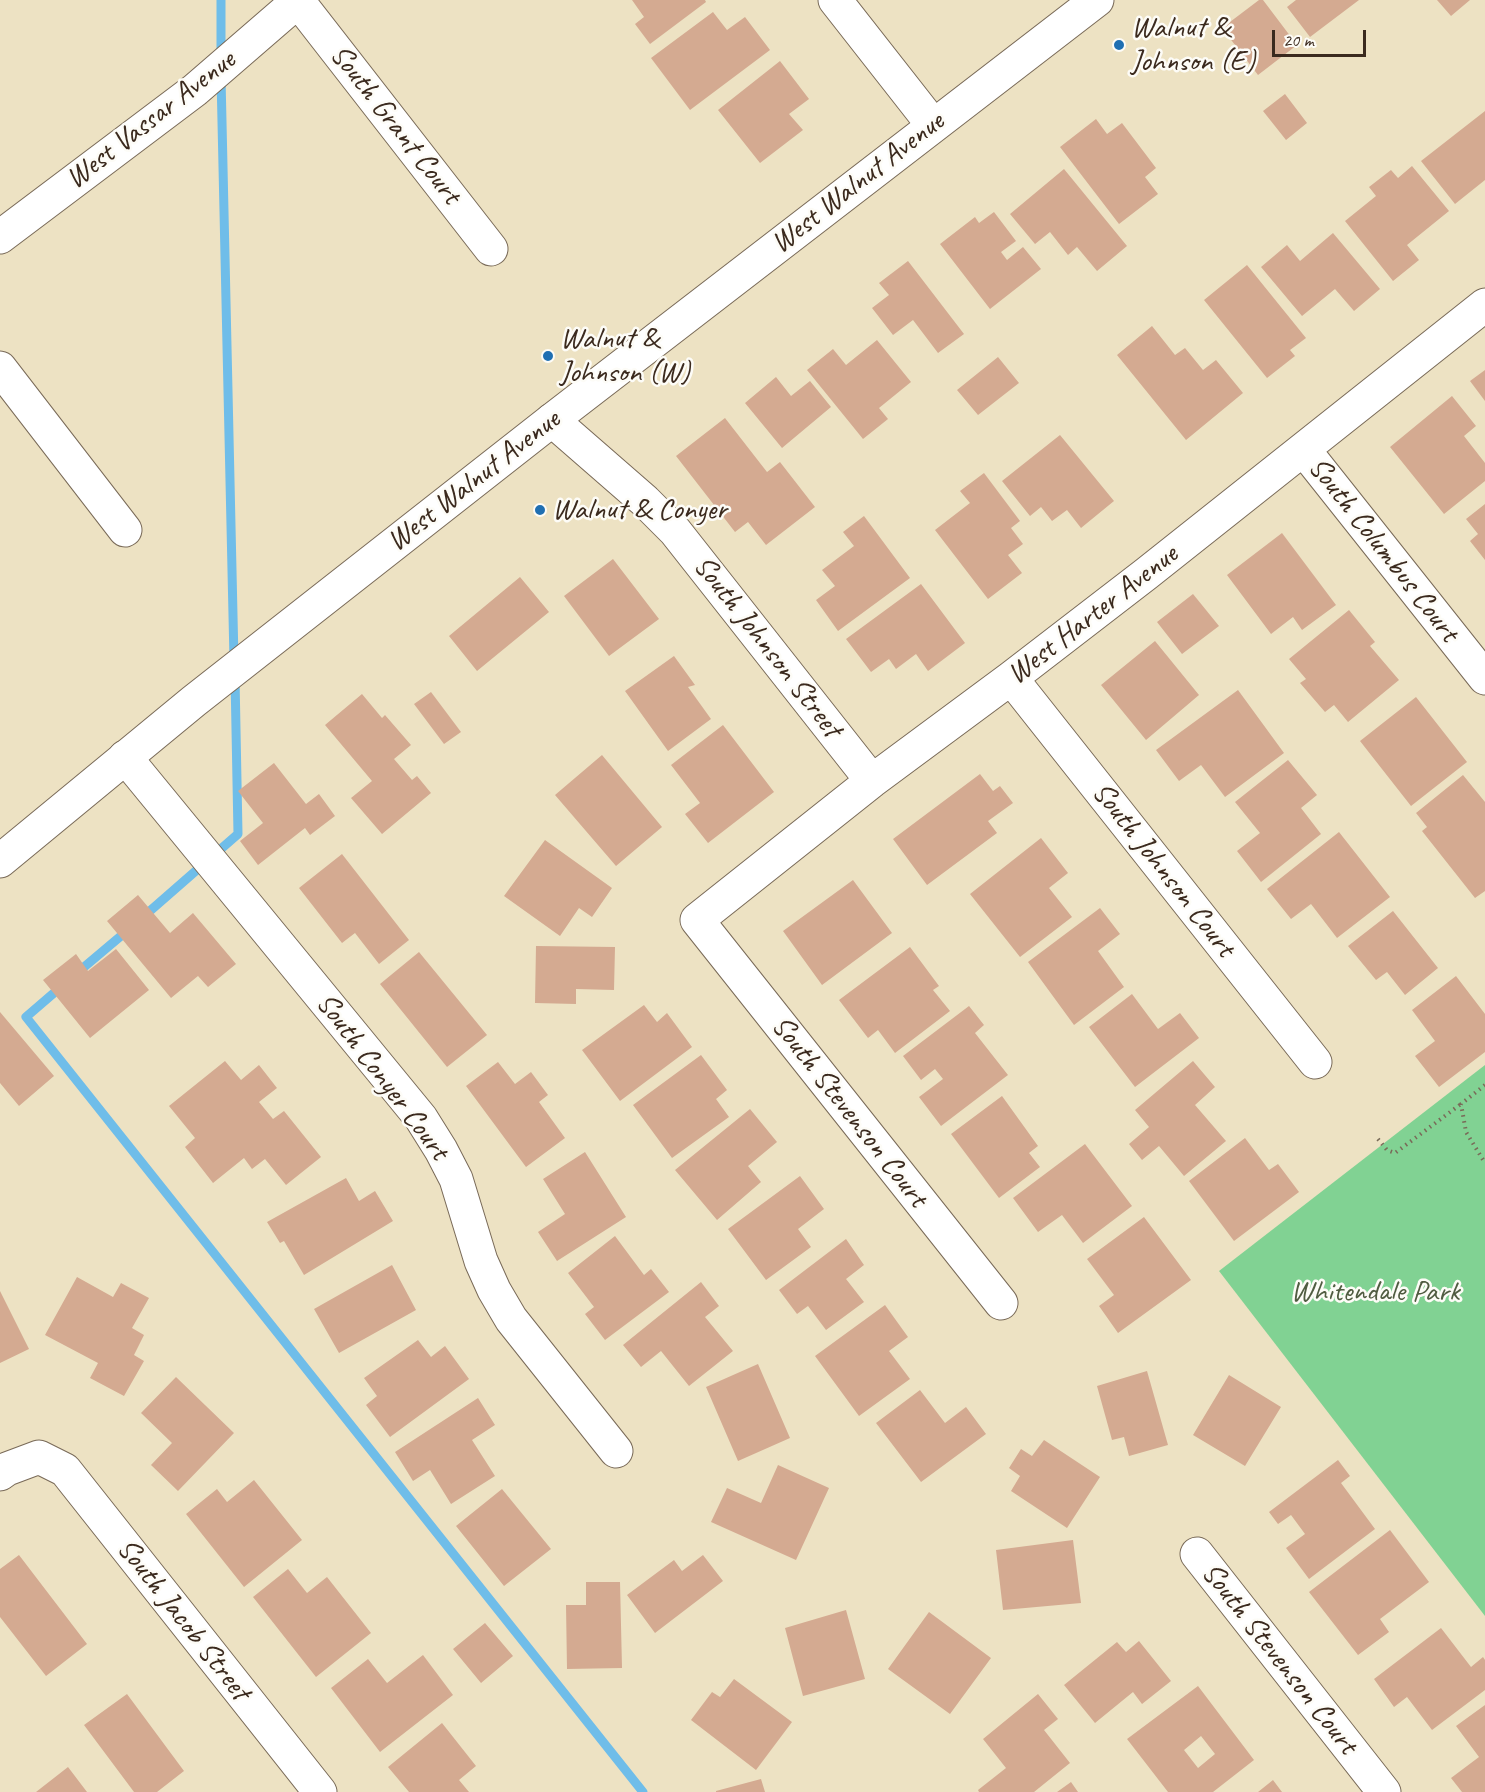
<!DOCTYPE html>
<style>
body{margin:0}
#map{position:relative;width:1485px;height:1792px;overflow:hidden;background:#ede2c3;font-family:Caveat,sans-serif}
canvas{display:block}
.scale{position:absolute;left:1272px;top:30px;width:94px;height:27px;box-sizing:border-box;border:3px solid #3b2a1e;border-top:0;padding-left:8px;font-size:18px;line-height:21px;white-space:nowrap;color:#3b2a1e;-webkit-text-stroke:4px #fdfcf7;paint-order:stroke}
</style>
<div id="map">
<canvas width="1485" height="1792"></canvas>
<div class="scale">20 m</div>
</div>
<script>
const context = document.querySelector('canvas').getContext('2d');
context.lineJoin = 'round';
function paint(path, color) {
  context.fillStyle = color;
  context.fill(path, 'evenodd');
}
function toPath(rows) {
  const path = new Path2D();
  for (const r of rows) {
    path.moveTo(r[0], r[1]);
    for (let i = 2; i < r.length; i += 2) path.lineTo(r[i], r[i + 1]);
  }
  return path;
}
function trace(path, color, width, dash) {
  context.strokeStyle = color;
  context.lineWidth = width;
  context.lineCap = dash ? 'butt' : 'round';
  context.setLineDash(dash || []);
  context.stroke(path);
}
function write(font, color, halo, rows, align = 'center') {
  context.font = font + ' Caveat,sans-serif';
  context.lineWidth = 5;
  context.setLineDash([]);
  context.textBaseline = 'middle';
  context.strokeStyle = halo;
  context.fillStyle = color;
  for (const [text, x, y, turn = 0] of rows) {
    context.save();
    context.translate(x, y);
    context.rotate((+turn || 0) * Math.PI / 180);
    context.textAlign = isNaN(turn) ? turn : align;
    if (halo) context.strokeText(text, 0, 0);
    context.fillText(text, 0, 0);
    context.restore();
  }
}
paint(toPath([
 [1485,1065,1485,1616,1219,1271]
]), '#81d293');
trace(toPath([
 [221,58,221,0],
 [221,77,234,660],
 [143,917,238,834,235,677],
 [77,973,128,930],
 [62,986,26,1017,643,1792]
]), '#6fbde9', 9);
paint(toPath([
 [632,0,705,0,706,2,650,44,635,24,644,17],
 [1259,0,1263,0,1297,45,1258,75,1222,28],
 [1296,0,1359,0,1310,37,1287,7],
 [1437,0,1470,0,1451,16],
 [713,12,727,30,745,17,770,50,690,110,651,58],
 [780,61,809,99,789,114,803,130,760,163,718,110],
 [1285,94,1307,123,1286,140,1263,111],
 [1485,111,1485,180,1455,204,1421,161],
 [1096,119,1107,134,1122,123,1156,168,1145,177,1158,194,1119,224,1060,147],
 [1412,166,1449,211,1407,245,1419,260,1393,281,1345,221,1376,196,1369,187,1391,170,1398,178],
 [1064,169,1127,246,1097,271,1077,247,1068,255,1050,232,1035,244,1010,214],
 [994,212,1016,241,1001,252,1007,260,1023,247,1041,269,990,309,940,244,975,217,979,223],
 [1333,233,1380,289,1354,311,1335,289,1302,316,1261,267,1287,245,1300,261],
 [908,261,964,334,938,353,913,320,893,335,872,308,889,295,879,283],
 [1247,265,1306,338,1290,350,1295,356,1267,378,1204,300],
 [1152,326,1175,355,1185,348,1203,370,1216,360,1243,393,1186,440,1117,355],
 [877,340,911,382,879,408,888,419,863,439,807,370,833,349,846,365],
 [998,357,1019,383,978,415,957,390],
 [1485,370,1485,401,1470,381],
 [776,377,791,396,810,381,831,407,782,448,745,403],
 [1452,396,1476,426,1464,436,1485,463,1485,481,1444,514,1390,447],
 [725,418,767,472,780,462,815,507,766,545,748,522,735,532,676,456],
 [1060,435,1114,501,1081,528,1067,510,1052,521,1041,507,1030,516,1002,481],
 [984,473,1020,521,1011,528,1023,544,1008,555,1022,573,988,599,935,530,970,503,960,491],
 [1485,504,1485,560,1470,541,1478,534,1466,519],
 [864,516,910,578,838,631,816,600,835,586,822,570,854,546,843,532],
 [1282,533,1336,605,1302,630,1293,617,1271,634,1227,575],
 [613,559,659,619,609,656,564,596],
 [520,577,549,612,477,671,449,636],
 [921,584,965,643,928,671,916,654,896,669,889,659,871,672,846,639],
 [1193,594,1219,626,1182,654,1157,622],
 [1349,610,1375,642,1370,646,1399,680,1348,722,1334,705,1325,712,1300,683,1306,679,1289,659],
 [1155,641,1199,695,1146,740,1101,685],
 [674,656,695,685,688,687,711,719,668,751,625,691],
 [1238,690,1284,753,1225,797,1201,765,1179,781,1156,750],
 [431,692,461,732,444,744,414,704],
 [362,694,382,718,385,715,411,745,394,759,412,780,417,776,431,793,382,834,351,798,372,781,325,725],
 [1416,697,1467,762,1411,806,1360,741],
 [723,725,774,792,708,843,685,814,700,803,671,765],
 [602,755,662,827,616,866,555,795],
 [1288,760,1317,795,1301,808,1321,834,1261,882,1237,851,1260,833,1235,802],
 [274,763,306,804,319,794,335,816,310,835,305,828,258,865,240,841,263,823,238,791],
 [980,774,993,791,1000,786,1013,803,988,821,997,833,927,885,893,839],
 [1463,775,1485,802,1485,891,1475,898,1422,831,1427,827,1416,813],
 [1339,832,1390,897,1337,938,1311,904,1291,919,1267,889],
 [1041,838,1068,873,1049,888,1072,917,1020,957,970,894],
 [545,840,612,888,592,917,579,908,560,936,504,896],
 [342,854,409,940,379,964,355,933,342,943,299,888],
 [853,880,892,933,822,985,783,931],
 [138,895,170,933,193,913,236,964,208,987,198,976,171,998,107,921],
 [1100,908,1120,934,1098,951,1124,987,1074,1025,1028,962],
 [1393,911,1438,968,1405,995,1387,972,1376,980,1348,946],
 [536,946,615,947,614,990,576,989,576,1004,535,1003],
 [910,947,939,986,933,990,950,1011,895,1053,878,1030,868,1038,839,1000],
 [116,949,149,990,90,1038,43,980,76,954,88,971],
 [419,952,487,1035,447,1067,380,984],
 [1456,976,1485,1014,1485,1052,1439,1087,1415,1056,1435,1041,1412,1010],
 [1132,994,1158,1029,1180,1013,1199,1038,1135,1087,1089,1027],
 [644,1005,657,1022,667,1013,692,1047,620,1101,582,1050],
 [969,1006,984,1025,975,1033,1008,1075,941,1126,919,1097,943,1079,935,1069,921,1080,903,1056],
 [0,1012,54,1076,19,1106,0,1083],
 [701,1055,727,1090,716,1099,729,1117,672,1158,633,1105],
 [225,1061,241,1080,259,1065,277,1088,259,1102,273,1119,284,1111,321,1157,286,1185,265,1159,252,1169,244,1158,213,1183,185,1147,195,1138,169,1106],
 [1193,1061,1215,1087,1195,1105,1226,1141,1184,1176,1159,1146,1142,1160,1129,1144,1149,1127,1135,1110],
 [498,1062,515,1084,531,1072,548,1095,539,1102,565,1138,526,1167,466,1086],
 [1002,1096,1038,1146,1029,1153,1040,1167,999,1198,951,1134],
 [750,1109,777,1142,748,1166,761,1182,717,1220,675,1170],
 [1245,1138,1269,1170,1278,1164,1299,1192,1234,1241,1189,1181],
 [1085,1144,1132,1206,1083,1243,1062,1215,1038,1232,1013,1198],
 [585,1152,626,1217,557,1261,538,1232,565,1214,543,1179],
 [800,1176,824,1209,798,1229,811,1247,766,1280,728,1229],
 [346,1178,359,1201,375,1191,393,1221,304,1275,284,1241,280,1243,267,1222],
 [1144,1217,1191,1280,1118,1333,1099,1306,1114,1295,1087,1259],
 [615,1236,644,1275,651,1269,669,1292,605,1340,585,1314,594,1307,568,1273],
 [846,1239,864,1265,846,1279,864,1302,826,1330,808,1306,797,1314,779,1290],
 [392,1265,416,1310,339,1353,314,1309],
 [77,1277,113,1297,121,1283,149,1298,132,1328,144,1335,134,1355,144,1361,124,1396,90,1378,98,1363,45,1335],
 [701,1282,719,1306,705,1317,733,1351,689,1386,661,1351,641,1367,623,1345],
 [0,1291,29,1349,0,1363],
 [885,1305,908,1337,889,1351,910,1379,859,1416,815,1356],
 [418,1340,431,1357,445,1346,469,1379,390,1437,366,1405,377,1396,364,1378],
 [758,1364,790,1438,738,1461,706,1387],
 [1147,1371,1168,1445,1129,1456,1124,1437,1112,1440,1097,1386],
 [1229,1375,1281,1407,1245,1466,1193,1435],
 [176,1377,234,1433,178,1491,151,1465,172,1443,141,1413],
 [920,1390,945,1423,966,1407,986,1434,921,1482,876,1423],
 [478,1398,495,1425,472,1440,495,1476,451,1504,430,1470,413,1481,395,1452],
 [1044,1440,1100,1477,1067,1528,1011,1491,1020,1476,1009,1468,1021,1449,1032,1456],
 [1338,1460,1350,1476,1341,1483,1375,1529,1309,1579,1286,1548,1305,1534,1291,1515,1278,1524,1269,1512],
 [778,1465,829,1488,796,1560,711,1522,727,1488,761,1503],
 [254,1480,302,1540,244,1587,186,1514,217,1489,227,1502],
 [502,1489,551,1549,504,1586,456,1526],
 [1390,1530,1429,1582,1380,1619,1389,1632,1358,1655,1309,1592],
 [1073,1540,1081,1603,1003,1610,996,1550],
 [19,1555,87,1644,46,1676,0,1617,0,1569],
 [703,1555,723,1581,655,1633,627,1595,674,1560,682,1571],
 [288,1569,307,1593,327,1577,371,1633,316,1677,253,1597],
 [586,1582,620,1582,622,1668,567,1669,566,1605,586,1605],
 [846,1610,865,1679,803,1696,785,1628],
 [929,1612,991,1658,950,1714,888,1669],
 [485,1623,513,1656,481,1683,453,1649],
 [1441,1628,1471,1667,1483,1657,1485,1660,1485,1690,1432,1730,1407,1697,1394,1707,1374,1679],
 [1139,1641,1171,1681,1142,1704,1133,1692,1095,1723,1064,1685,1117,1642,1126,1652],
 [423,1655,453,1695,380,1752,331,1688,368,1659,387,1683],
 [734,1679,792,1722,756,1770,691,1720,712,1692,720,1697],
 [1198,1686,1254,1760,1213,1792,1168,1792,1127,1739],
 [1201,1736,1215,1754,1198,1768,1184,1750],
 [127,1694,184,1771,157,1792,134,1792,84,1725],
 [1038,1694,1058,1719,1044,1730,1070,1763,1034,1792,979,1792,978,1790,1006,1768,983,1739],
 [1485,1705,1485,1792,1462,1792,1451,1778,1479,1757,1456,1726],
 [442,1723,476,1766,459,1780,469,1792,409,1792,388,1767],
 [68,1767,87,1792,36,1792],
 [761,1779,765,1792,716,1792,716,1791],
 [1273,1780,1282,1792,1258,1792],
 [1071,1782,1078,1792,1057,1792]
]), '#d4aa91');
const minor = toPath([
 [835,0,933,125],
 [298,1,491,249],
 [0,237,195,90,299,0],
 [0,368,125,530],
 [552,420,645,501,675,531,872,781],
 [1304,450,1485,678],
 [1011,678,1315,1062],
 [125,757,421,1118,441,1150,456,1179,481,1261,494,1290,511,1319,616,1451],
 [1001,1303,697,920,872,781,1011,678,1146,574,1485,305],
 [0,1474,7,1469,39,1457,65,1470,320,1792],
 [1197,1554,1384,1792]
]);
const major = toPath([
 [0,861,194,701,552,420,1097,0]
]);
trace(minor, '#796a58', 35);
trace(major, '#796a58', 35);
trace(toPath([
 [1485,1085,1461,1104,1466,1132,1485,1163],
 [1378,1139,1387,1150,1395,1153,1461,1104]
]), '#796a58', 4, [1.5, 4.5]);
trace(minor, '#fff', 33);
trace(major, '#fff', 33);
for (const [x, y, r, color] of [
 [1119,45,6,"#1f6fb2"],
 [548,356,6,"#1f6fb2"],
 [540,510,6,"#1f6fb2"]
]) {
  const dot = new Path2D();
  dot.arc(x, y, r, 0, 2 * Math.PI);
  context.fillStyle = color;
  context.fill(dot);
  trace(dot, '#fdfcf7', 2);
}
write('30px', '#3b2a1e', '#fdfcf7', [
 ["Walnut &",1131,28],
 ["Johnson (E)",1131,62],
 ["Walnut &",560,339],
 ["Johnson (W)",560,373],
 ["Walnut & Conyer",552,510]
], 'left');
write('30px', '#3b2a1e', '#fdfcf7', [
 ["West Vassar Avenue",151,120,-38],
 ["South Grant Court",395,125,52],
 ["West Walnut Avenue",858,183,-38],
 ["West Walnut Avenue",474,481,-38],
 ["South Columbus Court",1383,550,52],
 ["West Harter Avenue",1093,615,-38],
 ["South Johnson Street",767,647,52],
 ["South Johnson Court",1163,870,52],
 ["South Conyer Court",382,1077,53],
 ["South Stevenson Court",849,1112,52],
 ["South Jacob Street",183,1620,52],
 ["South Stevenson Court",1279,1659,52]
]);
write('30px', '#505c41', '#fdfcf7', [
 ["Whitendale Park",1375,1292]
]);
</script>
